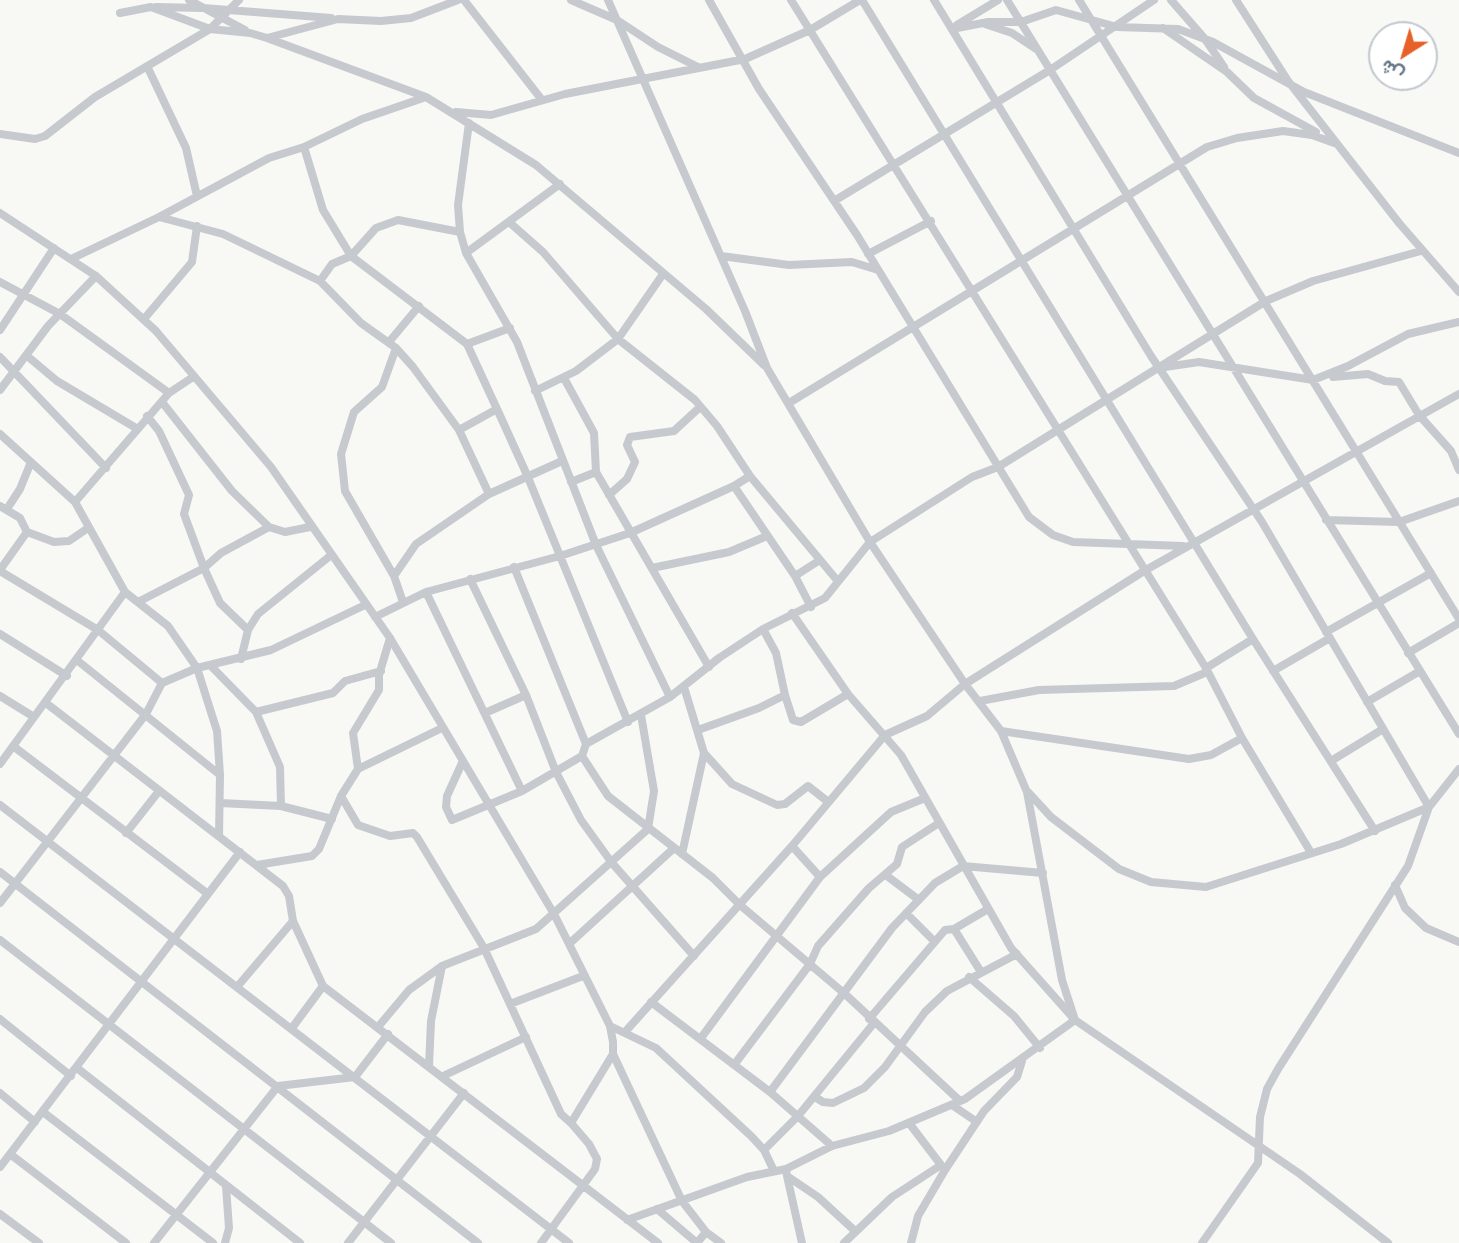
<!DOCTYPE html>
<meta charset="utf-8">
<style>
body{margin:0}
#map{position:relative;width:1459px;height:1243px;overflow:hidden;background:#f8f8f5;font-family:Barlow,Vazirmatn,sans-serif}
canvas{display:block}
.north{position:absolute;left:1368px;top:21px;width:70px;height:70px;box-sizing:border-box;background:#fff;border:2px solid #c2c8cf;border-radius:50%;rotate:217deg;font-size:19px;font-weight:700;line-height:28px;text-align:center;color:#667687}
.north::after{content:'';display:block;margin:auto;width:24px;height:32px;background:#e76027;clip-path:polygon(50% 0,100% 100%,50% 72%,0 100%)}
</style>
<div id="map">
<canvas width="1459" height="1243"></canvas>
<div class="north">ش</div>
</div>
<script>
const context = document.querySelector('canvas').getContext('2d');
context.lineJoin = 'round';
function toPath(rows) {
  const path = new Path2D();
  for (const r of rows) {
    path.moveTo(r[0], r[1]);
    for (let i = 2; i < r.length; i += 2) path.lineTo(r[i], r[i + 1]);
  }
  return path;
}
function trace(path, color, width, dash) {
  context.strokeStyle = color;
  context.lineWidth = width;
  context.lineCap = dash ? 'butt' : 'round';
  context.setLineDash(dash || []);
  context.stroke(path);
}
trace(toPath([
 [189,0,245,30],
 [464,0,542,100],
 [571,0,617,20,658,47,698,67],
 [608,0,745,311,767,368,870,542,965,684,1001,731,1027,792,1062,980,1075,1020,965,1099,889,1131,832,1146,786,1169,747,1177,627,1220],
 [709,0,759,89,857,235,1029,517,1053,535,1073,542,1183,546],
 [791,0,1206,668,1242,738,1310,851],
 [862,0,1253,639,1375,831],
 [934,0,1151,356,1262,522,1429,807,1341,844,1206,887,1151,882,1119,869,1051,817,1028,792],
 [1007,0,1459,734],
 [1079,0,1459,619],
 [1171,0,1205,39,1224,67],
 [1236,0,1288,81,1399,223,1459,292],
 [156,7,203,8,331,18],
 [120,13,151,7,210,29,250,33,267,38,338,19,381,21,411,18,458,0],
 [985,24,1012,33,1036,49],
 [957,25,998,0],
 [1163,28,1227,72,1254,98,1316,132],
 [952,29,988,22,1021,22,1056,10,1117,27,1178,29,1213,42,1304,92,1459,153],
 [267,38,426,97,536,165,706,309,764,365],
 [147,66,186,148,197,196],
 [456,112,491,115,565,94,745,59,810,30,860,0],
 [469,123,458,205,460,232,466,253,517,342,596,545,670,697],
 [0,134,35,139,45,136,95,97,210,29,239,0],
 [304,147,323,210,351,256,376,228,398,220,460,232],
 [834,201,1050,70,1154,0],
 [0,213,96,276,156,331,271,467,390,638,554,914,610,1026,613,1042,613,1054,571,1123,589,1144,597,1159,595,1169,541,1243],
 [159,217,269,158,304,147,362,119,426,97],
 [509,222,543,252,618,339,695,400,717,426,750,476,836,579],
 [466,253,560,184],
 [868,254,931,221],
 [721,256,789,265,852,262,878,270],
 [71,259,159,217,223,234,320,281,361,323,396,348,413,367,459,430,489,494],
 [320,281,332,264,351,256,467,344,510,328],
 [0,282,60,314,169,393],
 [144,319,192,262,197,226],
 [0,330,54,248],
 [389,342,419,306],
 [26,355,57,381,136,428],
 [0,357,106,468],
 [1165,367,1199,362,1313,380,1348,366,1408,334,1459,322],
 [1333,377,1368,374,1385,381,1399,382,1419,415,1451,451,1459,470],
 [564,378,594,433,596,472],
 [0,390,48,326,96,276],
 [535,391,576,371,618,339,663,274],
 [162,402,232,491,269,527],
 [789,403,1207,147,1237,138,1283,131,1312,135,1337,144],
 [497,409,527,475,628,722],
 [147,416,159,431,189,495,184,514,204,568,221,553,269,527,285,532,310,527],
 [459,430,497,409,467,344],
 [0,434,75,502,125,592,168,626,197,668,271,650,365,605],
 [571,482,596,472,709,667],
 [734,486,795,576,811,607],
 [609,495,627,479,635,462,627,445,630,437,674,431,700,407],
 [75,502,169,393,193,377],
 [0,506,20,518,27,532,54,542,69,541,88,528],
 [7,509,20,489,31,462],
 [1326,520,1399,522,1459,501],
 [514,567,586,744],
 [652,568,729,552,767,536],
 [0,570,27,532],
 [0,571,98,630,162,683],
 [394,576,345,491,341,454,354,412,382,387,396,348],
 [795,576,820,560],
 [470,579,526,695,556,772,581,820,612,863,694,956],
 [426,592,522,791],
 [138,602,204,568,220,603,248,630],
 [403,602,394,576,416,544,489,494,562,461],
 [792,613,848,694,901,755,1011,948,1075,1020,1300,1174,1388,1243],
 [375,617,426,592,560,556,630,533,734,486,750,476],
 [763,629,776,653,785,695],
 [1326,632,1431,573],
 [0,634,67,676],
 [1408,653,1459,623],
 [241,659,248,630,258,614,330,556],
 [78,661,220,775],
 [210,665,256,712,333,693,345,681,381,671],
 [1206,668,1253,639],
 [1273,671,1330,638],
 [0,696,34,717],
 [980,701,1039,690,1174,686,1207,672],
 [1367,702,1420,671],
 [46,703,283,886,289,896,293,921,323,986],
 [256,712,280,767,281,806],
 [485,713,526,695],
 [698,730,759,708,785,695,793,720,801,722,848,694],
 [1001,731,1189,759,1211,755,1242,738],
 [13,746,208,894],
 [704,753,732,784,777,805,785,804,808,786,827,801],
 [582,756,608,796,713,878,740,905,845,994,960,1101],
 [1331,761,1383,729],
 [462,763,447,796,446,807,452,820,522,791,582,756,586,744,670,697,719,658,763,629,825,598,870,542,972,477,998,467,1266,301,1313,281,1421,251],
 [0,764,125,592],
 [358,769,353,733,379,690,379,675,390,638],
 [341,796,358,825,390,836,413,833,417,837,484,948,561,1114,571,1123],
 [220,803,281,806,332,819],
 [0,805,569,1243],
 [126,833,159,791],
 [792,846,820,877],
 [682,854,704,753,684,687],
 [257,865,312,856,319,849,341,796,358,769,442,728],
 [0,872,478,1243],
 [887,876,919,900],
 [1395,885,1405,908,1426,928,1459,942],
 [0,903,146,714,162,683,197,668,217,731,220,775,219,836],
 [906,913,934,941],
 [954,929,981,972],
 [0,940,391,1243],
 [569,944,673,849],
 [969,977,1014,1016,1040,1048],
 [237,987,293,921],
 [651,1002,770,1092,832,1146],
 [510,1004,583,976],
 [0,1019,71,1076],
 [869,1019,945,930,954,929,988,909],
 [610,1026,656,1048,751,1136,764,1150,774,1171],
 [378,1027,409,990,442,966,536,929,648,829,654,791,641,715],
 [292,1028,323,986,658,1243],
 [625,1032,792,846,885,735,927,716,965,684,1144,571,1459,394],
 [701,1038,820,877,891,812,925,798],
 [613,1054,682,1201,706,1232,721,1243],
 [734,1065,810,964,818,946,869,888,897,864,902,847,939,823],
 [429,1066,431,1021,442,966],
 [77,1068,300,1243],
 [443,1076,526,1037],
 [770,1092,892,928,935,883,963,866,1043,873],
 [0,1093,35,1122],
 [815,1097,823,1102,833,1103,864,1088,885,1067,925,1012,947,991,1017,954],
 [952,1105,977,1122],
 [43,1112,213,1243],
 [909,1123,941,1165],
 [764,1150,798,1116,874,1023],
 [10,1154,126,1243],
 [0,1167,240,852],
 [786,1169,787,1176,818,1197,855,1231],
 [787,1176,802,1243],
 [657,1209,697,1243,706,1232],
 [0,1214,39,1243],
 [154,1243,278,1086,355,1077,388,1034],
 [225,1243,229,1228,226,1186],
 [348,1243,464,1093],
 [844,1243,892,1197,941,1165,945,1170],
 [911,1243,918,1216,945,1170,984,1111,1017,1077,1022,1061],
 [1202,1243,1258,1163,1260,1117,1267,1089,1278,1069,1408,866,1429,807,1459,769]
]), '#c6c9cd', 8);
</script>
